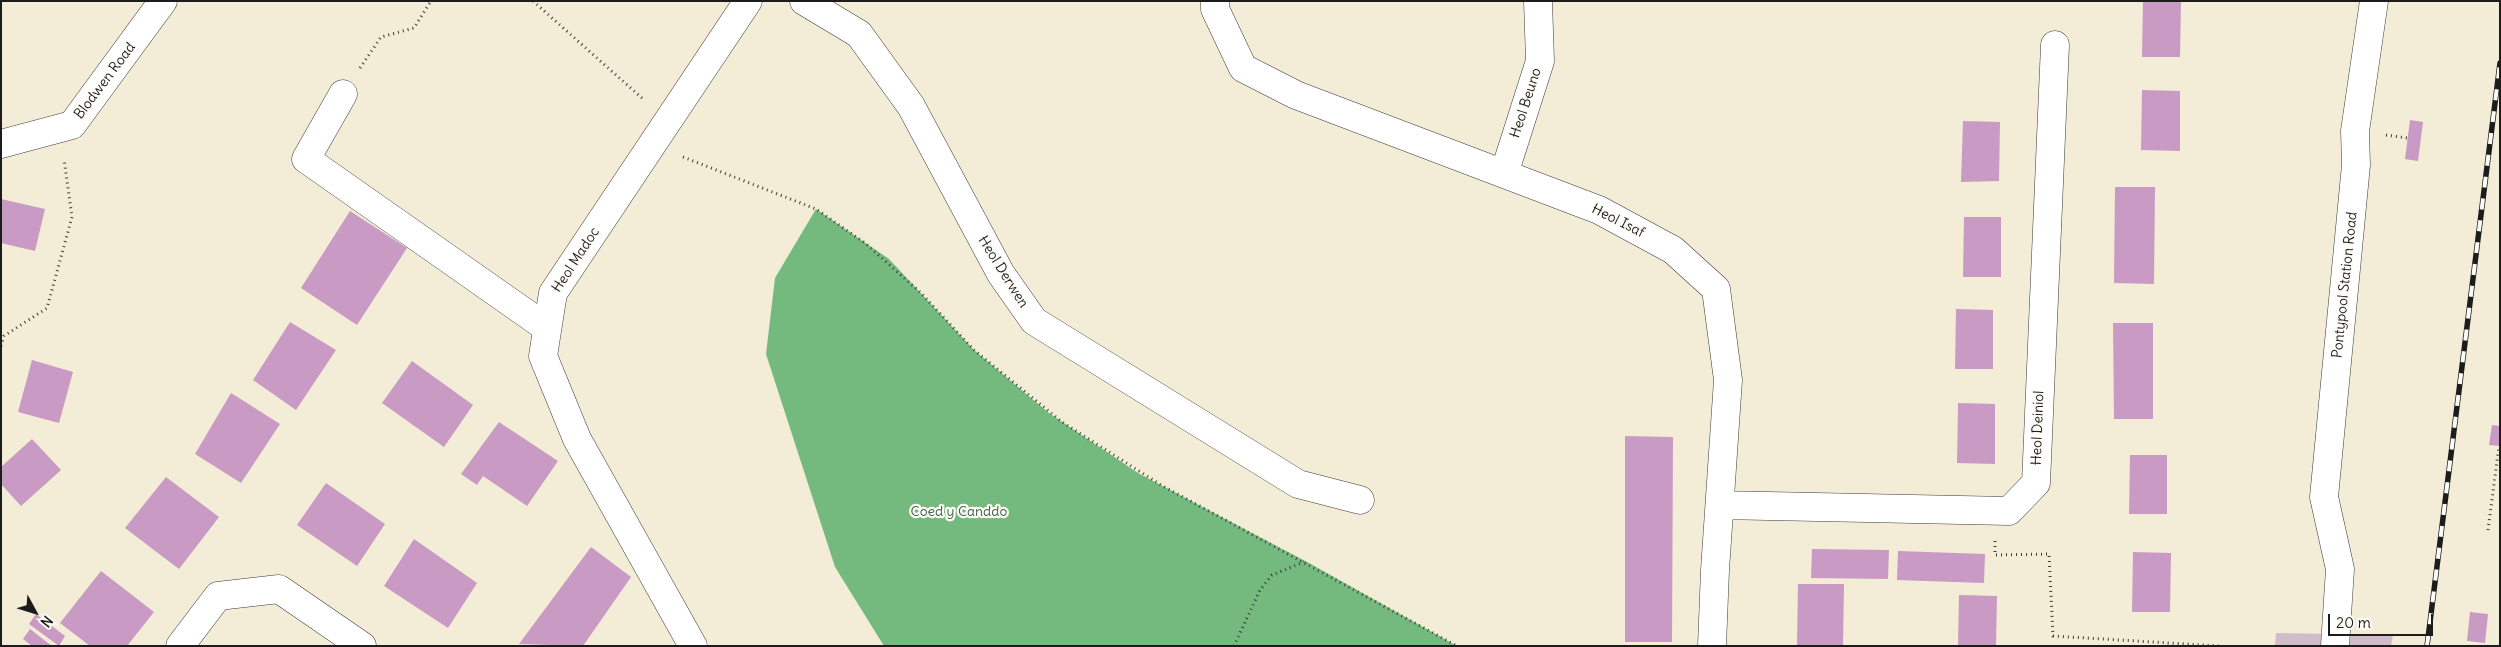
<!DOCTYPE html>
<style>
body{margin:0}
#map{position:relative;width:2501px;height:647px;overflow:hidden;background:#f3ecd6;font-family:Delius,sans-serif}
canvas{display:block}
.frame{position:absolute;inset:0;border:2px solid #1c1c1c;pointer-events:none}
.north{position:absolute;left:10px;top:587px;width:50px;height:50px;-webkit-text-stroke:4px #fdfcf7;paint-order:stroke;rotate:129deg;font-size:14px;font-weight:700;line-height:20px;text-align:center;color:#1c1c1c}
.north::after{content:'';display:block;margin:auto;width:18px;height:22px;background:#1c1c1c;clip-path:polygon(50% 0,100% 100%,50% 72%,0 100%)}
.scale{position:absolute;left:2328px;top:614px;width:105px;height:22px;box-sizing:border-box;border:2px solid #1c1c1c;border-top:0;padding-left:6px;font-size:15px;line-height:18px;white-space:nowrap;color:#1c1c1c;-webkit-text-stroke:4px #fdfcf7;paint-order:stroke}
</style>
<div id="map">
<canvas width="2501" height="647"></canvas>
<div class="frame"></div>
<div class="north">N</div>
<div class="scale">20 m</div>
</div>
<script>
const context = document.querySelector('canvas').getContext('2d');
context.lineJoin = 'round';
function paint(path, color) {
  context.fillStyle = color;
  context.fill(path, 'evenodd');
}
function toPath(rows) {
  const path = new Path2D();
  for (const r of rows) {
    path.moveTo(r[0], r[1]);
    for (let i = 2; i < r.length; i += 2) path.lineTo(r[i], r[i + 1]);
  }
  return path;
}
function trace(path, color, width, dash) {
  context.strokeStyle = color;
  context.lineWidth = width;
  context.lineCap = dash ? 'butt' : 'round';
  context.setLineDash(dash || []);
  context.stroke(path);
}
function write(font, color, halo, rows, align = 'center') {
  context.font = font + ' Delius,sans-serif';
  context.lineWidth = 4.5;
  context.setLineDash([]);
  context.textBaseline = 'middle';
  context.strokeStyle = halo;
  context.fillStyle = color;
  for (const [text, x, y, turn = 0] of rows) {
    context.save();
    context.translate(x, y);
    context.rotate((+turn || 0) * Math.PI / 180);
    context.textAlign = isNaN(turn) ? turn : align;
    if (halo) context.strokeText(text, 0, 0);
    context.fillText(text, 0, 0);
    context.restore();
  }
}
paint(toPath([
 [2276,633,2393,635,2391,646,2275,646]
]), '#d1bdc9');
paint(toPath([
 [816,209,889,259,974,350,1049,413,1138,473,1309,563,1457,646,884,646,835,567,766,354,775,278]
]), '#74ba7f');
paint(toPath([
 [2143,1,2181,1,2180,57,2142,57],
 [2142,90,2180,91,2180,151,2141,150],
 [2410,120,2423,122,2418,161,2405,159],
 [1963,121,2000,122,1999,181,1961,182],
 [2115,187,2155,187,2154,284,2114,283],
 [1,199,45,209,35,251,1,243],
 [350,211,407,248,357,325,301,288],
 [1964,217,2001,217,2001,277,1963,277],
 [1956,309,1993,310,1993,369,1955,369],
 [290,322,336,350,296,410,253,380],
 [2113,323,2153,323,2153,419,2114,419],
 [32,360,73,372,59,423,18,412],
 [412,361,473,405,444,447,382,403],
 [231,393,280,424,241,483,195,454],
 [1958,403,1995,404,1995,464,1957,463],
 [499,422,558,461,527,506,483,476,477,485,461,474],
 [2492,425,2500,426,2500,446,2489,445],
 [1625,436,1673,437,1672,642,1625,642],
 [32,439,61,470,21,506,1,484,1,467],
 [2130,455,2167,455,2167,514,2129,514],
 [166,477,219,517,179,569,125,528],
 [326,483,385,524,357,566,297,525],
 [414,539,477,583,448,628,384,586],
 [591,547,631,577,583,646,519,644],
 [1812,549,1889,550,1888,579,1811,578],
 [1898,551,1985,554,1984,583,1897,580],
 [2133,552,2171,553,2170,612,2132,612],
 [101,571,154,612,127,646,90,646,60,623],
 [1798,584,1844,584,1843,646,1797,646],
 [1959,595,1997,596,1996,646,1958,646],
 [2470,612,2488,614,2485,643,2467,641],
 [36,614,65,636,59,646,29,624],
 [30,629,52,646,32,646,23,639]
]), '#c99ac3');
const minor = toPath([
 [804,1,859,34,911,106,1001,274,1034,321,1298,484,1360,500],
 [1215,1,1215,9,1243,68,1296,95,1599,210,1673,250,1716,289,1728,380,1715,570,1712,646],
 [343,94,306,159,547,328],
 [1,144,72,125,163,1],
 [1504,174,1540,61,1538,1],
 [1720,505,2009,511,2036,483,2055,45],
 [180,646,218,596,279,589,362,646],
 [693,646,577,439,543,356,553,293,748,1],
 [2335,646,2340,569,2324,497,2356,165,2355,131,2374,1]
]);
trace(minor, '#3c3b38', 29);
trace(toPath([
 [533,1,643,99],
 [360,68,381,37,414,28,431,1],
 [2386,135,2407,138],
 [683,157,816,209,865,243,921,293,974,350,1062,422,1161,485,1457,646],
 [1,346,4,336,47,308,72,217,64,159],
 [2488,530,2499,446],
 [1995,541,1995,555,2049,554,2053,636,2219,646],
 [1234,646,1260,590,1272,575,1304,562]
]), '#3c3b38', 3, [1, 4]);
trace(minor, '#fff', 28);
const rail = toPath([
 [2427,646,2500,63]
]);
trace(rail, '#1c1c1c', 5.5);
trace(rail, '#fdfcf7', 4, [11]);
write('14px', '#1c1c1c', '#fdfcf7', [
 ["Blodwen Road",105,81,-53],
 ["Heol Beuno",1526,103,-72],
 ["Heol Isaf",1618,221,27],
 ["Heol Madoc",576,260,-57],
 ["Heol Derwen",1003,272,58],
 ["Pontypool Station Road",2345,285,-84],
 ["Heol Deiniol",2038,428,-88]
]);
write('14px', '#455e47', '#fdfcf7', [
 ["Coed y Canddo",959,512]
]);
</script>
